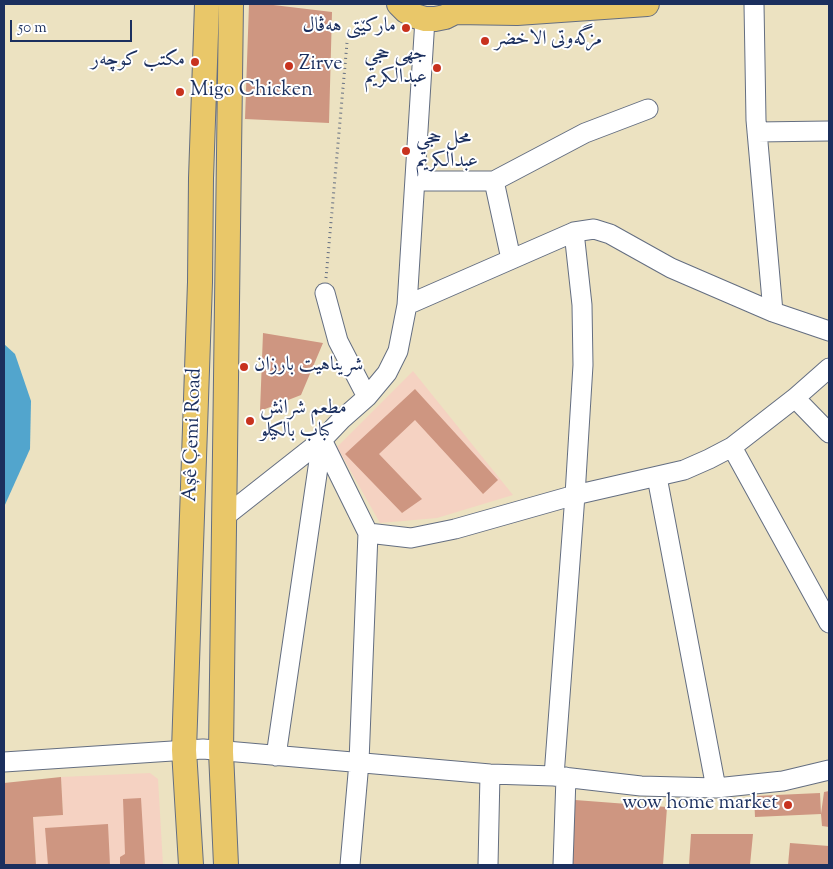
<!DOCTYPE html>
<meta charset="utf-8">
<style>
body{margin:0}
#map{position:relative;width:833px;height:869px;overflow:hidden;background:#ece2c1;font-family:"Sorts Mill Goudy",serif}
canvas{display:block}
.frame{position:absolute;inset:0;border:5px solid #1b2f5e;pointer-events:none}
.scale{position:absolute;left:10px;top:20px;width:122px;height:22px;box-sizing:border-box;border:2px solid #1b2f5e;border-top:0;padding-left:6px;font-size:15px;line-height:18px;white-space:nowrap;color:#1b2f5e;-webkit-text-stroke:4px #fff;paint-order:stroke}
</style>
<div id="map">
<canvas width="833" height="869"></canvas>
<div class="frame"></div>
<div class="scale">50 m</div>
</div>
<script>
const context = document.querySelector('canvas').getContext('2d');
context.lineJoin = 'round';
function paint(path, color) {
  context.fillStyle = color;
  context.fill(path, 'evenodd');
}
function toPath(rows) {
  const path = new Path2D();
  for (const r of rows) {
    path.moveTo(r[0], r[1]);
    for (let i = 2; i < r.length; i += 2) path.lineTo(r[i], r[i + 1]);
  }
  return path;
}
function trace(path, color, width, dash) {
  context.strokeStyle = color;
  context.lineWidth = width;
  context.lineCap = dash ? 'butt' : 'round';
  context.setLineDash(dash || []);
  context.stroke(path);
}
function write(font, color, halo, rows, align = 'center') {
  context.font = font + ' "Sorts Mill Goudy",Amiri,serif';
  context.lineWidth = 4;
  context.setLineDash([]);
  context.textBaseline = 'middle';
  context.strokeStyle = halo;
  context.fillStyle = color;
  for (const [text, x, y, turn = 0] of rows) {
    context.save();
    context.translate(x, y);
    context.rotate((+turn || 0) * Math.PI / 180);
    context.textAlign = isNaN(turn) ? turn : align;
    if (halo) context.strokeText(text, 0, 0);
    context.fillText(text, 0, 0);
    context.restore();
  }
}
paint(toPath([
 [413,371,513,495,437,518,380,523,337,447],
 [150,773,158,779,163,865,36,865,33,817,63,815,61,777]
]), '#f5d2c2');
paint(toPath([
 [4,344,15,354,31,401,30,449,4,507]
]), '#52a5cd');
paint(toPath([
 [249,4,265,4,332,12,329,123,245,119],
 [263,333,323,343,301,395,260,411],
 [415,389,498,480,483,494,415,420,379,454,422,499,402,513,345,454],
 [61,777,63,815,33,817,36,865,4,865,4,783],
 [829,791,829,827,822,826,821,814,755,817,754,796,820,793,821,814,824,792],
 [141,798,145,865,120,865,120,857,125,854,123,799],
 [575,800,667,807,663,865,571,865],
 [108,824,110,865,48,865,45,828],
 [691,834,753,834,750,865,689,865],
 [790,843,829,846,829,865,788,865]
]), '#ce9681');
const minor = toPath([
 [754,4,756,120,773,312],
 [757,132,829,131],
 [415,181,494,181,585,133,648,109],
 [494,181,511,259],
 [325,293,338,341,367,397],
 [407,305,574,232,594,229,610,234,671,268,773,312,829,331],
 [795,398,829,433],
 [322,440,368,533],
 [732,447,829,623],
 [657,477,716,788],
 [223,518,322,440,341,420,367,397,387,373,398,351,407,305,425,19],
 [276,756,322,440],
 [4,762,203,749,490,774,554,776,641,786,716,788,783,781,829,770],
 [554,776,575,495,684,470,709,459,732,447,795,398,829,368],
 [350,865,359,762,368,533,411,538,455,529,575,495,583,365,582,305,574,232],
 [488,865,490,774],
 [563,865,566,777]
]);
const major = toPath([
 [399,4,406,11,415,16,425,19,435,19,445,17,455,12,463,4],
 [455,12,517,13,647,4],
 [191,865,184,750,200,282,201,178,207,4],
 [226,865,221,752,231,4]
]);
trace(minor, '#646e81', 21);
trace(major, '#646e81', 26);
trace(toPath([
 [326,278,347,43]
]), '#646e81', 3, [1, 4]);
trace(minor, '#fff', 19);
trace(major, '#e9c769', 24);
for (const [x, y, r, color] of [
 [406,28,5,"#c8321e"],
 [485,41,5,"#c8321e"],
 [195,62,5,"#c8321e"],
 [289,66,5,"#c8321e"],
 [437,68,5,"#c8321e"],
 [180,92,5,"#c8321e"],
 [406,151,5,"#c8321e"],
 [244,367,5,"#c8321e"],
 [250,421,5,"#c8321e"],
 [788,805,5,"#c8321e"]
]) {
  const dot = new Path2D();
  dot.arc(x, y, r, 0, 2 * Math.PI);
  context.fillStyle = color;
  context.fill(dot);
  trace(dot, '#fff', 2);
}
write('20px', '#1b2f5e', '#fff', [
 ["مارکێتی هەڤال",396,28,"right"],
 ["مزگەوتی الاخضر",495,41],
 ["جهى حجي",427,56,"right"],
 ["عبدالكريم",427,79,"right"],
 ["مکتب کوچه‌ر",185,62,"right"],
 ["Zirve",299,66],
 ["Migo Chicken",190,92],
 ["محل حجي",416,140],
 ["عبدالكريم",416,163],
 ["شريناهيت بارزان",254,367],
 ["مطعم شرانش",260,410],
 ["كباب بالكيلو",260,433],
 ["wow home market",778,805,"right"]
], 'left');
write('20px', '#1b2f5e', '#fff', [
 ["Aşê Çemi Road",194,435,-88]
]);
</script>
